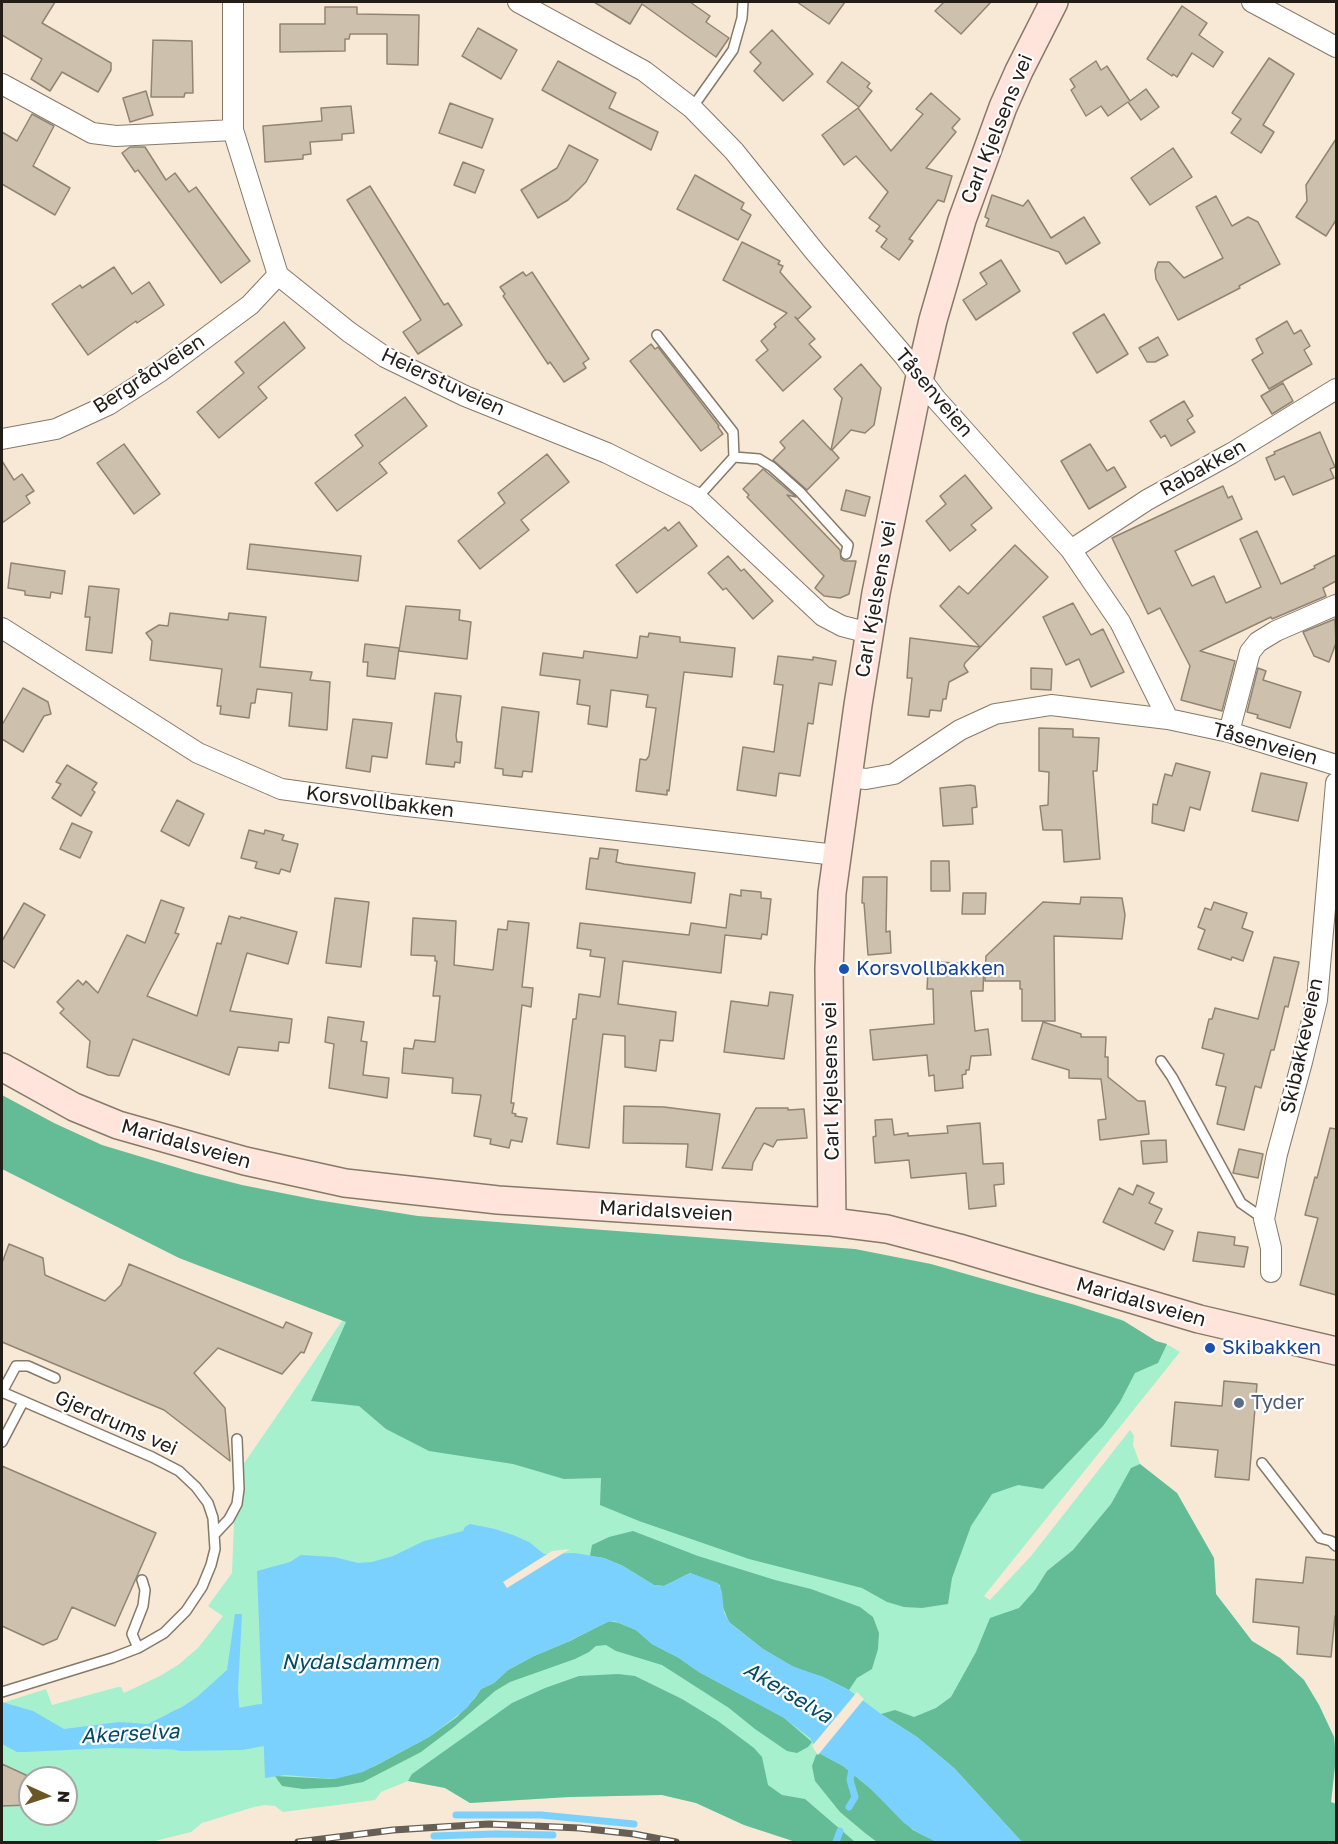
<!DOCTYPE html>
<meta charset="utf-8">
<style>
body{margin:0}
#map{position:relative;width:1338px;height:1844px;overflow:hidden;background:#f7e9d6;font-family:"Golos Text",sans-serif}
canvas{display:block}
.frame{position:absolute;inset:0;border:3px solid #221d17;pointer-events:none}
.north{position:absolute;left:18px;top:1766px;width:60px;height:60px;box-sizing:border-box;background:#fff;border:2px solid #a7a5a2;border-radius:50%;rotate:93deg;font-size:16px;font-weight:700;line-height:24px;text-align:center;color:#221d17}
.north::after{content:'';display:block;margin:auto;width:21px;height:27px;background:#6b5726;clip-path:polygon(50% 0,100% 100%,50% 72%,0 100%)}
</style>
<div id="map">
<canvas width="1338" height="1844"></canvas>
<div class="frame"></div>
<div class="north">N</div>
</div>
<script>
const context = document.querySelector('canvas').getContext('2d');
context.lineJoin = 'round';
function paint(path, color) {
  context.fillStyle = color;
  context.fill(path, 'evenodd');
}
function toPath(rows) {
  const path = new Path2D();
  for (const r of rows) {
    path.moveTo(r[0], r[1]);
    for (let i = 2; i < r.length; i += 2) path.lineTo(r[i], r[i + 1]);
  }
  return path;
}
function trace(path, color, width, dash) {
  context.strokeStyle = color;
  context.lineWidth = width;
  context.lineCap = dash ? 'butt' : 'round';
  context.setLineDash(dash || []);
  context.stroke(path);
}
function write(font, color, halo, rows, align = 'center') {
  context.font = font + ' "Golos Text",sans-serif';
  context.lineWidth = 4.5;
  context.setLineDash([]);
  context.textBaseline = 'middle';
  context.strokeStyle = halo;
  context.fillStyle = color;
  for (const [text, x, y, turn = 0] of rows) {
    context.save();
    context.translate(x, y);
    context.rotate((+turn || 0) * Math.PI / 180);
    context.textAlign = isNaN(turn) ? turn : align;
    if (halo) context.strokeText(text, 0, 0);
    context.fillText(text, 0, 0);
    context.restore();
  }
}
paint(toPath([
 [404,1231,967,1277,1120,1319,1155,1341,1170,1346,1180,1352,984,1596,990,1600,1031,1556,1130,1430,1134,1436,1133,1445,1140,1464,1177,1493,1214,1558,1216,1594,1252,1641,1280,1658,1304,1680,1319,1705,1334,1737,1336,1757,1331,1802,1336,1804,1336,1842,796,1842,744,1825,696,1803,662,1795,569,1797,470,1803,445,1788,408,1781,381,1792,375,1800,283,1812,275,1806,265,1805,254,1807,202,1823,191,1832,151,1842,2,1842,2,1703,46,1689,52,1705,118,1687,121,1687,124,1693,160,1676,178,1665,198,1648,223,1616,208,1606,232,1573,236,1475],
 [30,1778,66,1778,66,1814,30,1814]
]), '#a6f0cd');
paint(toPath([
 [2,1095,54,1123,102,1145,195,1173,242,1185,317,1200,418,1216,855,1249,931,1264,1075,1305,1124,1321,1156,1341,1167,1344,1158,1363,1135,1373,1120,1402,1103,1426,1043,1489,1018,1485,992,1494,971,1526,952,1578,948,1604,922,1608,904,1607,887,1602,862,1588,749,1559,639,1521,600,1505,601,1478,564,1479,513,1464,429,1451,386,1429,359,1406,311,1401,346,1322,179,1258,2,1169],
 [1140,1464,1177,1493,1214,1558,1216,1594,1252,1641,1280,1658,1304,1680,1319,1705,1334,1737,1336,1757,1331,1802,1336,1804,1336,1842,1022,1842,954,1768,917,1737,881,1714,895,1710,914,1717,936,1708,951,1697,976,1652,990,1618,1019,1608,1035,1590,1047,1571,1073,1550,1111,1504,1131,1468],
 [633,1531,698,1556,775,1580,811,1589,860,1607,873,1617,879,1633,878,1649,872,1669,857,1678,849,1690,823,1677,797,1669,763,1649,729,1622,722,1605,720,1585,690,1573,664,1586,654,1585,623,1566,604,1558,590,1556,592,1545,609,1537],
 [609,1621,619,1623,636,1630,652,1644,679,1658,699,1672,783,1717,812,1742,808,1747,797,1753,787,1751,755,1729,729,1708,662,1665,616,1651,606,1645,596,1646,589,1652,575,1659,510,1682,495,1691,454,1727,421,1752,363,1782,337,1787,303,1789,282,1786,275,1776,332,1779,373,1767,429,1737,457,1717,475,1698,481,1689,494,1683,508,1670,534,1656,570,1641],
 [618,1674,635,1676,682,1699,718,1721,754,1748,762,1757,768,1785,782,1795,805,1799,855,1842,796,1842,744,1825,696,1803,662,1795,569,1797,470,1803,445,1788,408,1781,412,1774,512,1703,545,1688,579,1676],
 [819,1753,843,1766,871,1789,913,1830,937,1842,877,1842,865,1833,840,1812,815,1781,812,1766,816,1755]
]), '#63bc96');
paint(toPath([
 [470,1524,495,1529,513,1535,529,1542,544,1554,575,1553,604,1558,623,1566,654,1585,664,1586,690,1573,718,1583,722,1592,724,1613,731,1624,763,1649,792,1666,823,1677,849,1690,881,1714,917,1737,954,1768,1022,1842,937,1842,920,1834,904,1823,871,1789,843,1766,819,1753,810,1738,784,1718,699,1672,679,1658,652,1644,636,1630,614,1621,608,1622,565,1643,534,1656,508,1670,494,1683,481,1689,467,1708,429,1737,363,1772,335,1779,285,1775,265,1778,257,1571,290,1562,301,1555,334,1557,358,1563,372,1562,393,1556,424,1541,463,1531,465,1527],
 [235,1614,242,1614,238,1690,241,1733,233,1738,231,1742,218,1749,201,1750,110,1748,25,1752,17,1752,2,1744,2,1702,33,1711,64,1729,119,1722,148,1724,182,1707,197,1697,227,1670]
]), '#7bd1fd');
paint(toPath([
 [570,1549,507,1588,503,1582,552,1551],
 [857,1692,864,1699,818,1755,812,1746]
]), '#f7e9d6');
trace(toPath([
 [849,1807,855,1797,850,1780,853,1764],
 [456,1815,541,1815,634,1824],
 [434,1836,496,1834,553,1835],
 [836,1842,840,1831]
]), '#7bd1fd', 7);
trace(toPath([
 [182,1730,240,1729,262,1725]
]), '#7bd1fd', 42);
const building = toPath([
 [2,2,55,2,42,23,111,63,111,70,98,92,62,72,50,91,31,79,42,59,2,35,2,2],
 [594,2,690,2,710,16,706,22,729,38,716,57,642,4,630,24,594,2],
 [797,2,845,2,829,24,797,2],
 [944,2,991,2,961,34,935,11,944,2],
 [1182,6,1207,23,1199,35,1223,52,1213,67,1192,53,1177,77,1173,74,1172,76,1147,59,1182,6],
 [325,7,357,7,357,14,419,15,418,65,387,64,387,34,350,34,349,39,345,39,345,51,280,52,280,24,325,24,325,7],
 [478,28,517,50,501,79,462,56,478,28],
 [772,30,813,74,783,101,754,71,761,63,750,52,772,30],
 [153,40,192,41,193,93,185,93,184,97,151,97,153,40],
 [1269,58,1294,74,1263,125,1274,132,1261,153,1231,133,1241,119,1232,113,1269,58],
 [558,61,616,93,609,108,658,132,651,150,542,90,558,61],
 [1096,61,1101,70,1107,66,1130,101,1146,89,1159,107,1141,120,1128,102,1108,116,1101,106,1086,116,1071,90,1075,87,1070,79,1096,61],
 [842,62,870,83,867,87,872,91,859,107,827,82,842,62],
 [146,91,153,115,130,122,123,98,146,91],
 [931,93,960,119,952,128,956,132,926,168,952,176,944,202,938,200,909,239,913,241,899,260,881,247,887,239,876,231,880,226,869,218,888,192,856,156,844,165,822,135,858,108,891,151,923,114,916,109,931,93],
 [450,103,493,119,482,148,439,133,450,103],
 [351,106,354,133,342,134,342,140,310,142,311,154,303,155,303,159,265,162,263,126,322,121,321,108,351,106],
 [32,114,54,126,33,166,70,188,55,215,2,184,2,132,17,141,32,114],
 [1336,139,1336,220,1326,236,1296,217,1307,201,1306,185,1336,139],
 [569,145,598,160,586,182,568,200,538,218,521,190,557,168,569,145],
 [130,147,145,147,166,180,175,173,189,192,196,187,250,261,221,283,138,170,135,172,122,153,130,147],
 [1173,148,1192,177,1150,205,1131,178,1173,148],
 [463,162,484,170,475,193,454,185,463,162],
 [695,175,744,203,741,209,751,215,738,240,677,209,695,175],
 [370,186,444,305,448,303,462,325,418,354,403,332,421,320,347,200,370,186],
 [992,195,1023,206,1028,200,1051,238,1084,217,1100,243,1066,264,1059,252,986,226,989,219,985,217,992,195],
 [1216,196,1232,226,1248,217,1258,222,1280,264,1239,286,1240,288,1178,320,1156,279,1155,270,1158,262,1169,262,1184,278,1223,258,1196,207,1216,196],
 [742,242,780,261,778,264,783,266,780,272,811,307,798,319,795,317,815,339,809,344,821,357,783,391,756,360,768,350,761,341,776,327,774,324,787,313,723,280,742,242],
 [1001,260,1020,291,976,320,963,300,987,284,980,273,1001,260],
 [114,267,132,294,149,282,164,305,137,323,136,321,88,355,52,304,80,285,82,288,114,267],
 [523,272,526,276,532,272,589,359,583,363,586,368,564,382,550,362,548,364,503,296,505,294,500,287,523,272],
 [1104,314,1128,354,1097,373,1073,333,1104,314],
 [1287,321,1294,334,1301,330,1310,346,1304,350,1312,364,1269,389,1252,360,1263,353,1256,339,1287,321],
 [284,322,305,348,258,387,267,398,219,438,197,412,244,373,235,362,284,322],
 [1158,337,1168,355,1155,362,1147,362,1139,348,1158,337],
 [651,344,655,349,658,347,719,426,718,427,723,434,701,451,630,361,651,344],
 [861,364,881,388,874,425,865,433,851,430,832,450,839,458,807,490,773,460,785,448,780,442,803,420,831,450,842,398,834,389,861,364],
 [1283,383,1293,401,1272,414,1261,396,1283,383],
 [405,397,427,426,379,463,387,473,337,511,315,483,363,446,355,435,405,397],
 [1184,401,1193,416,1187,420,1195,432,1171,446,1165,435,1161,438,1150,421,1184,401],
 [1320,432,1335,467,1330,469,1334,478,1293,495,1284,476,1275,480,1266,458,1275,454,1274,452,1320,432],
 [124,444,160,494,134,514,97,463,124,444],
 [1090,444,1107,471,1114,467,1126,487,1089,509,1061,461,1090,444],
 [547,454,569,482,521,520,529,530,480,569,458,541,505,503,498,493,547,454],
 [2,461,14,480,22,474,34,491,26,496,30,503,2,523,2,461],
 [763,469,796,497,787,495,840,550,841,559,845,561,856,561,849,594,840,598,824,596,815,588,824,576,747,497,749,495,743,489,763,469],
 [965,475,992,508,971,525,976,530,950,551,926,521,946,504,940,496,965,475],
 [1223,486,1228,498,1232,496,1242,519,1175,551,1192,586,1214,576,1226,603,1261,587,1240,539,1257,531,1281,584,1315,568,1314,566,1336,555,1336,581,1323,588,1326,596,1272,619,1271,617,1200,651,1235,661,1222,711,1181,700,1190,666,1160,608,1148,614,1112,538,1223,486],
 [846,490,870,497,865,516,841,510,846,490],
 [679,522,697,546,637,593,616,565,665,527,668,531,679,522],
 [250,544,361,556,358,581,247,569,250,544],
 [1015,545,1048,577,965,663,964,666,968,672,949,682,946,699,943,699,941,711,930,710,929,717,908,715,912,678,907,678,910,638,980,647,940,606,959,586,968,594,1015,545],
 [728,556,741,571,744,569,773,601,753,619,726,588,723,590,708,573,728,556],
 [11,563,65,571,62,594,51,592,50,598,25,595,25,591,8,588,11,563],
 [89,586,119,589,112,653,86,650,90,617,85,617,89,586],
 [1073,603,1091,635,1103,629,1124,672,1091,687,1079,659,1066,665,1043,617,1073,603],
 [406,606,460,610,459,620,471,622,467,659,399,651,406,606],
 [170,613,228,620,229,613,266,617,260,667,312,672,310,680,330,682,327,730,289,726,292,693,257,689,255,703,251,703,249,718,220,714,221,706,217,706,222,669,150,660,152,641,146,633,159,625,168,626,170,613],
 [1335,619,1336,643,1329,662,1314,656,1303,632,1335,619],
 [649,633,680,637,680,642,735,648,732,677,684,672,669,791,667,790,667,795,636,791,640,759,646,760,649,756,656,708,646,707,648,695,611,690,607,727,588,724,590,706,577,704,580,680,540,675,543,653,583,658,584,651,637,658,640,636,648,637,649,633],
 [365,644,399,648,395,679,367,676,368,662,363,662,365,644],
 [778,656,813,660,813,657,836,661,832,685,819,683,813,724,808,723,807,730,800,776,779,773,776,796,737,790,743,747,774,752,783,685,774,684,778,656],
 [1031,668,1052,669,1051,690,1031,689,1031,668],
 [1258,668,1266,671,1263,680,1301,692,1290,728,1257,718,1258,715,1247,712,1258,668],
 [23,688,48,702,51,714,44,716,23,752,2,739,2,725,23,688],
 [435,693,461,696,456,736,457,742,462,742,460,763,455,762,454,767,426,764,435,693],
 [502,707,539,712,532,772,523,771,522,777,503,775,503,769,495,768,502,707],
 [353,719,392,723,387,758,372,756,370,772,346,768,353,719],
 [1039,728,1073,729,1073,737,1099,738,1097,771,1093,771,1100,859,1064,862,1062,830,1043,830,1040,806,1048,805,1049,772,1039,771,1039,728],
 [1176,763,1210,772,1200,810,1190,807,1184,831,1152,823,1153,804,1157,805,1165,774,1172,776,1176,763],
 [67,765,97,783,92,790,95,792,81,816,52,798,61,784,56,782,67,765],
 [1261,773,1307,783,1298,821,1252,811,1261,773],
 [970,785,975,786,977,807,972,808,973,824,943,826,940,788,970,785],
 [177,800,204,814,189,846,161,831,177,800],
 [72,823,92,832,80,858,60,849,72,823],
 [249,830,264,834,265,830,284,835,282,840,298,844,290,872,281,869,279,874,255,868,257,862,241,858,249,830],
 [600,848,618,850,616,862,624,864,695,873,691,903,586,889,590,858,598,859,600,848],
 [931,861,949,861,950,891,931,891,931,861],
 [863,877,887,877,886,932,890,931,891,953,868,955,864,903,862,903,863,877],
 [741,890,761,892,761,898,771,899,767,935,762,934,761,939,725,935,721,973,623,961,618,1004,676,1012,673,1041,660,1040,656,1071,625,1067,625,1036,603,1034,589,1148,557,1144,573,1019,576,1019,579,994,600,997,605,958,590,956,591,950,577,948,580,923,689,935,691,923,726,928,730,894,741,896,741,890],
 [963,893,986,893,985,914,962,914,963,893],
 [1081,897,1122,898,1125,915,1122,939,1054,936,1055,1021,1022,1021,1022,989,1020,989,1020,981,985,981,986,956,1043,902,1080,904,1081,897],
 [335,898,369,902,361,967,326,963,335,898],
 [161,900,184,908,175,933,179,934,147,996,197,1016,217,943,221,944,229,916,240,919,241,917,297,932,288,964,247,953,230,1011,292,1019,289,1043,279,1042,278,1051,238,1047,229,1075,133,1039,119,1076,108,1075,87,1067,90,1041,60,1013,64,1009,57,1002,78,980,83,985,86,981,98,993,127,935,145,943,161,900],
 [1214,902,1247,913,1242,928,1253,932,1243,961,1232,957,1231,960,1198,949,1205,930,1198,927,1205,908,1211,910,1214,902],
 [24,903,45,915,14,968,2,960,2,941,24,903],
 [413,918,456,921,454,965,493,970,498,929,507,930,508,921,529,923,522,987,533,988,531,1007,522,1005,511,1103,514,1103,512,1113,516,1114,515,1116,527,1118,522,1142,511,1140,509,1148,490,1144,491,1139,474,1136,481,1095,452,1093,453,1078,402,1073,404,1048,413,1049,415,1040,435,1042,440,996,433,996,437,961,435,961,435,956,411,955,413,918],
 [1274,957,1299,962,1288,1007,1285,1006,1274,1050,1271,1050,1261,1088,1255,1086,1244,1130,1217,1124,1226,1087,1216,1085,1224,1054,1202,1048,1209,1019,1212,1019,1215,1008,1258,1019,1274,957],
 [934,962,984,964,983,991,971,991,975,1031,988,1029,991,1055,971,1056,969,1070,966,1070,966,1074,962,1075,963,1088,935,1091,934,1075,929,1076,927,1055,873,1060,870,1030,934,1024,933,989,927,989,928,971,933,971,934,962],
 [770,992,793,995,784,1059,724,1052,731,1001,768,1006,770,992],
 [328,1017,364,1022,361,1041,367,1042,363,1075,389,1078,387,1098,329,1088,334,1044,325,1042,328,1017],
 [1043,1022,1081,1034,1081,1037,1106,1037,1105,1057,1108,1057,1108,1077,1138,1101,1145,1101,1149,1134,1100,1140,1098,1120,1106,1119,1101,1079,1069,1078,1069,1070,1032,1059,1043,1022],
 [624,1106,664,1107,720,1114,712,1170,686,1167,688,1144,623,1143,624,1106],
 [756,1108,788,1108,788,1110,804,1109,807,1138,777,1140,773,1147,764,1143,753,1163,752,1170,722,1168,756,1108],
 [892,1119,894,1135,908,1133,908,1136,948,1133,947,1126,980,1123,983,1164,1003,1163,1004,1184,994,1185,996,1206,969,1209,966,1173,911,1178,909,1160,875,1163,873,1137,876,1136,875,1120,892,1119],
 [1330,1128,1336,1129,1336,1295,1300,1285,1318,1218,1305,1215,1315,1177,1317,1178,1330,1128],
 [1166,1140,1167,1162,1143,1164,1141,1141,1166,1140],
 [1239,1149,1263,1154,1258,1178,1233,1173,1239,1149],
 [1137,1185,1154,1193,1149,1203,1162,1209,1155,1223,1173,1231,1164,1250,1103,1222,1119,1188,1133,1195,1137,1185],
 [1198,1232,1235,1237,1234,1245,1248,1247,1244,1267,1193,1261,1198,1232],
 [9,1244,43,1258,45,1275,105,1301,121,1285,129,1264,283,1328,286,1322,312,1333,304,1353,301,1352,282,1374,218,1348,194,1373,225,1408,230,1461,164,1410,2,1342,2,1263,9,1244],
 [1224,1381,1257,1384,1249,1480,1215,1477,1218,1450,1171,1446,1175,1402,1222,1406,1224,1381],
 [2,1466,156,1533,115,1626,72,1607,57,1639,43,1645,2,1626,2,1466],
 [1306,1557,1336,1560,1336,1616,1335,1616,1331,1657,1297,1654,1299,1627,1253,1622,1256,1579,1303,1583,1306,1557],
 [2,1764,28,1776,28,1805,2,1806,2,1764]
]);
paint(building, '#cdc0ad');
trace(building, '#918473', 1.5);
const service = toPath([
 [692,108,733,50,742,18,743,2],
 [657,335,733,432,734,457],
 [697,498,734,457,759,459,772,467,800,492,848,545,846,554],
 [1161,1061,1172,1077,1241,1203,1264,1219],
 [2,1392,152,1457,179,1471,196,1487,208,1503,213,1518,215,1549,211,1565,202,1587,186,1611,164,1633,138,1648,112,1658,2,1692],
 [2,1392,16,1366,28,1366,55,1378],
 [2,1442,23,1402],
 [1262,1463,1320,1538,1331,1541,1336,1546],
 [215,1534,229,1519,237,1504,239,1489,237,1439],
 [138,1648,132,1634,143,1606,145,1590,142,1580]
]);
const minor = toPath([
 [233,2,233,130,278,275,349,332,385,357,465,396,607,453,697,498,823,616,842,626,869,633],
 [518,2,644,71,692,108,734,151,815,252,905,357,935,398,1071,550,1120,622,1168,719,1229,732,1336,765],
 [1252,2,1336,47],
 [2,84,92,133,116,136,233,130],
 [2,439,56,429,108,405,161,371,250,305,278,275],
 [1071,550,1147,500,1232,453,1336,389],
 [2,628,198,753,281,789,390,804,836,855],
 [1229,732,1250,652,1258,642,1276,631,1336,605],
 [847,777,866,779,894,774,960,730,995,714,1051,705,1168,719],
 [1271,1272,1271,1248,1264,1219,1277,1154,1302,1062,1317,1000,1336,783]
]);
const secondary = toPath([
 [2,1067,74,1107,118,1125,245,1161,345,1183,498,1200,832,1222,887,1229,959,1248,1199,1319,1336,1351],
 [832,1222,829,969,832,893,858,705,876,593,920,376,933,320,962,220,1003,107,1019,71,1054,2]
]);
trace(service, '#867968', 12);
trace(minor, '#867968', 22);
trace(secondary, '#867968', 30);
trace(service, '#fff', 9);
trace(minor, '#fff', 20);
trace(secondary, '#ffe4dc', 27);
const rail = toPath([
 [298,1842,393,1830,489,1824,579,1828,634,1834,676,1842]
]);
trace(rail, '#675f55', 7);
trace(rail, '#fff', 4.5, [14]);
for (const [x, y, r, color] of [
 [844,969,6,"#1a4fb4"],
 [1210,1348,6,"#1a4fb4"],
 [1239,1403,6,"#5c6f8a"]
]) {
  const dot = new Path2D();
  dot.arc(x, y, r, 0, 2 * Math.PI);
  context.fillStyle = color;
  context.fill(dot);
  trace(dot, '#fff', 2);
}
write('20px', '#221d17', '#fff', [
 ["Carl Kjelsens vei",997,129,-68],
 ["Bergrådveien",149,374,-33],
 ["Heierstuveien",443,382,25],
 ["Tåsenveien",934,393,50],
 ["Rabakken",1203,468,-29],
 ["Carl Kjelsens vei",876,599,-80],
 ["Tåsenveien",1265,744,16],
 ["Korsvollbakken",380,802,7],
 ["Skibakkeveien",1302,1046,-78],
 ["Carl Kjelsens vei",831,1081,-91],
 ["Maridalsveien",186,1144,16],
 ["Maridalsveien",666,1211,3],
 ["Maridalsveien",1141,1302,16],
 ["Gjerdrums vei",116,1423,24]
]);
write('20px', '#164399', '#fff', [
 ["Korsvollbakken",856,969],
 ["Skibakken",1222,1348]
], 'left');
write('20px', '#4e5e75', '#fff', [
 ["Tyder",1251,1403]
], 'left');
write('italic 21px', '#004b68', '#fff', [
 ["Nydalsdammen",360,1662],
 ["Akerselva",788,1693,31],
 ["Akerselva",130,1734,-3]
]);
</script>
